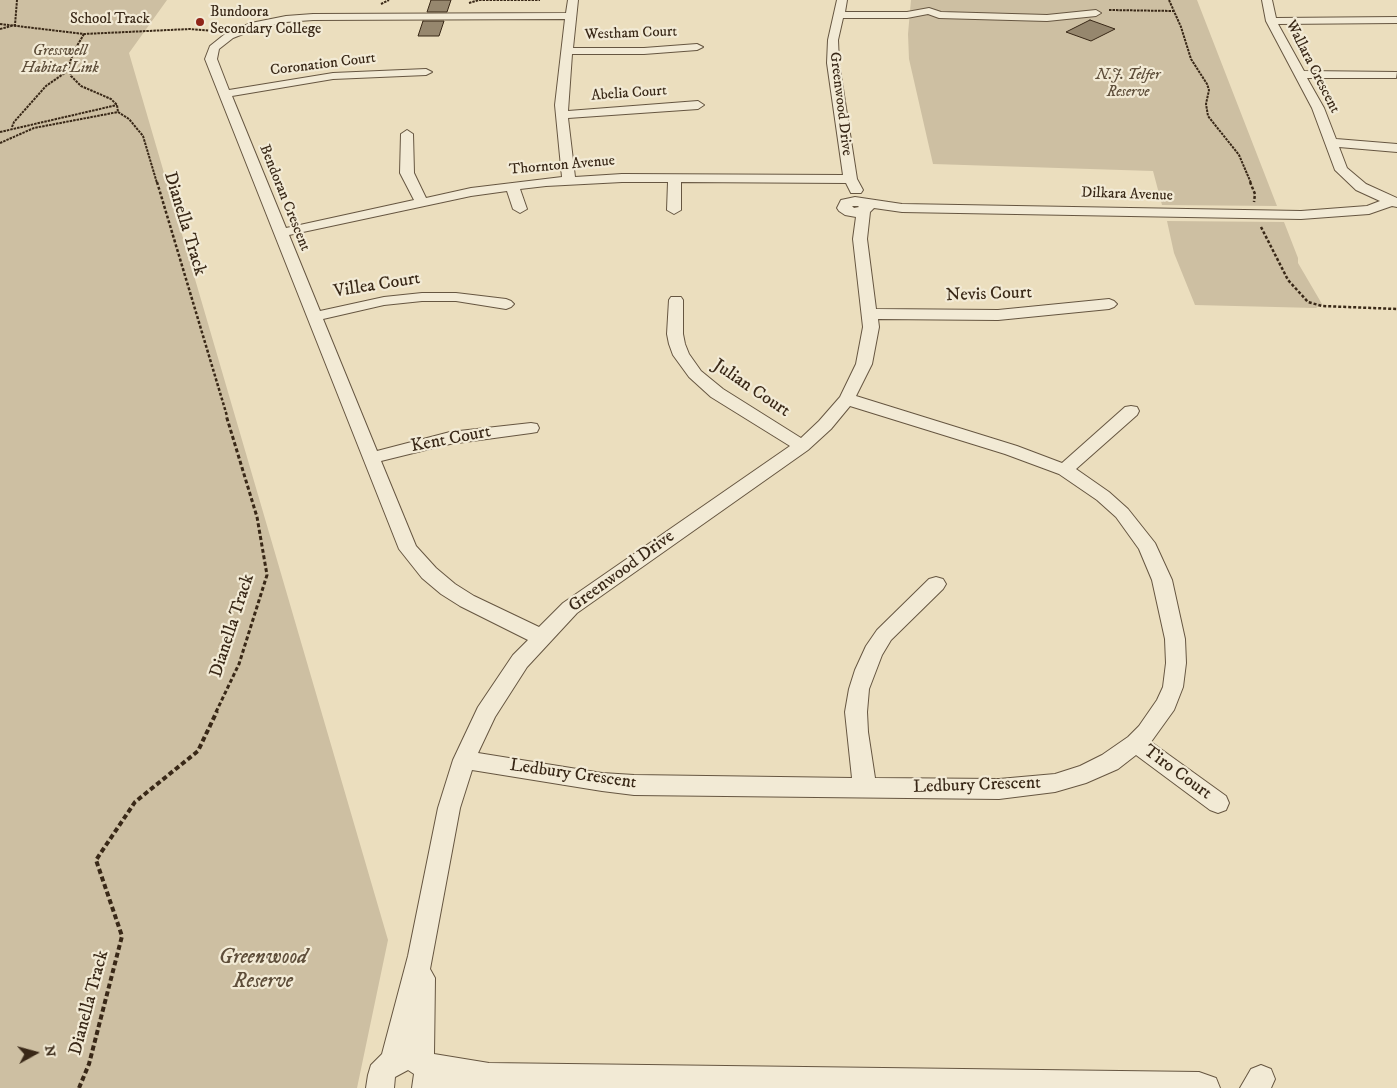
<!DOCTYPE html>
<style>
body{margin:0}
#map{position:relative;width:1397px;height:1088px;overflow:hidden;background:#ebdebe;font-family:"IM FELL DW Pica",serif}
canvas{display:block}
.north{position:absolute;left:10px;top:1028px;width:50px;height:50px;-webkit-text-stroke:4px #f2ead5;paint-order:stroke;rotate:83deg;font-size:14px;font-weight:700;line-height:20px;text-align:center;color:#392817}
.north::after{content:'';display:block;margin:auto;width:18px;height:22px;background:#392817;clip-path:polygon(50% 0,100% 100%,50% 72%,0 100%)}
</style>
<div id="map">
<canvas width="1397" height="1088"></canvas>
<div class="north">N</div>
</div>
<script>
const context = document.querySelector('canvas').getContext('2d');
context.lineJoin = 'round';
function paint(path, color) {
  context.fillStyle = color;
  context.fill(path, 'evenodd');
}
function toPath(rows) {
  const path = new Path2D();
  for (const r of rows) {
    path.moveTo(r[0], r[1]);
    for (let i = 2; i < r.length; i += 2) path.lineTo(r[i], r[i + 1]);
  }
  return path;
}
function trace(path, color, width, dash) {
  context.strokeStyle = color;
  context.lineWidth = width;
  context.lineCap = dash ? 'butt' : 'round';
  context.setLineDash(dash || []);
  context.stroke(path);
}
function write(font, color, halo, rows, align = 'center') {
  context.font = font + ' "IM FELL DW Pica",serif';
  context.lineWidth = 4.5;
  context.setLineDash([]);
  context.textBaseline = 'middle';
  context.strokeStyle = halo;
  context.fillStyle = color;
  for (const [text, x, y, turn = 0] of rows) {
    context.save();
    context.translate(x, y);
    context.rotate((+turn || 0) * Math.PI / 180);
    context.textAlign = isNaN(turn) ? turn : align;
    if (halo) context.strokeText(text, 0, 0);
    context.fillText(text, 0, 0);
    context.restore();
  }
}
paint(toPath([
 [0,0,167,0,129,53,388,940,357,1088,0,1088],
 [911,0,1197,0,1277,206,1162,205,1153,171,933,164,909,59,908,34],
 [1167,221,1284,222,1298,258,1298,263,1322,304,1316,308,1195,305,1174,253]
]), '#cdbfa2');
const building = toPath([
 [431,0,451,0,447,12,427,12,431,0],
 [1090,20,1115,29,1091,41,1066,32,1090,20],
 [423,21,444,21,439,36,418,36,423,21]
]);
paint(building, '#96876e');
trace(building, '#392817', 1);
const minor = toPath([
 [568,0,578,0,573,48,644,48,697,44,703,47,697,50,644,54,572,54,568,111,698,101,704,105,698,109,568,118,575,177,622,174,843,175,827,63,828,40,837,0,847,0,845,12,907,12,929,8,941,12,1047,15,1096,10,1101,13,1096,16,1047,21,939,18,928,14,907,18,843,18,838,40,839,63,857,179,863,190,861,193,851,193,846,183,681,182,681,210,674,214,667,210,668,182,622,182,546,186,520,189,527,209,520,213,513,209,507,191,471,196,289,235,320,311,384,297,422,293,456,293,506,299,511,301,514,304,511,307,506,309,456,301,422,301,384,305,323,319,377,451,450,432,531,423,537,424,539,428,537,432,531,433,450,444,381,461,416,546,436,568,455,584,474,596,539,627,563,603,790,446,711,397,689,377,673,355,669,344,667,334,669,300,671,297,681,297,683,300,683,334,685,344,689,354,701,371,723,389,801,438,819,421,840,397,856,364,863,327,853,239,856,217,845,215,839,211,837,208,841,200,855,197,902,204,1301,211,1367,206,1380,201,1356,190,1335,170,1312,108,1266,21,1262,0,1272,0,1276,18,1397,17,1397,23,1278,24,1304,71,1397,72,1396,78,1307,78,1324,108,1336,139,1397,144,1397,152,1339,147,1347,168,1366,184,1397,198,1397,207,1392,206,1369,214,1301,219,902,212,874,208,870,212,867,239,876,309,998,310,1109,299,1114,301,1117,304,1114,307,1109,309,998,320,878,319,879,327,872,364,856,396,1017,446,1062,463,1125,407,1131,406,1137,407,1139,411,1137,415,1076,469,1109,492,1128,509,1155,543,1172,580,1185,639,1186,663,1183,687,1174,710,1151,742,1226,796,1229,803,1226,810,1218,813,1210,810,1136,755,1118,769,1086,783,1055,792,999,799,634,795,602,791,472,770,460,808,430,969,435,978,434,1054,489,1063,1199,1072,1216,1078,1220,1088,412,1088,414,1074,408,1070,395,1077,394,1088,366,1088,368,1075,371,1065,382,1054,408,956,438,808,453,760,478,707,513,655,528,640,460,606,441,594,422,578,399,549,205,59,210,46,225,34,251,23,286,16,313,14,566,13,568,0],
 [565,19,555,105,562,177,471,188,426,198,414,173,413,134,407,130,401,134,400,173,414,200,286,228,232,96,333,79,426,75,432,72,426,69,333,73,229,90,217,59,219,49,233,38,258,28,286,22,313,20,565,19],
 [852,206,858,206,859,207,854,208,852,206],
 [850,406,1005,454,1059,474,1097,500,1116,517,1139,549,1152,580,1165,639,1166,663,1163,687,1157,700,1139,726,1128,737,1102,755,1080,766,1055,774,999,779,875,778,868,732,867,712,869,689,882,655,891,640,943,589,946,584,943,579,936,577,929,579,877,630,866,646,855,670,849,689,845,712,852,778,634,775,602,773,478,753,495,717,527,667,577,613,808,450,831,429,850,406],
 [1261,1065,1271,1069,1275,1079,1271,1088,1240,1088,1251,1069,1261,1065]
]);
trace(minor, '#665641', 2);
trace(toPath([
 [1169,0,1181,27,1191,59,1207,84,1209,90,1206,104,1208,116,1239,155,1251,183],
 [469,3,479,0,540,0],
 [381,4,389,0],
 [1109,10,1174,11],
 [0,24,84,34,190,29,213,31],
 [0,29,15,25,17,0],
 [84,34,74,51,69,65,71,76,81,86,111,99,117,105,118,112],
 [118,112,129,119,143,136,157,183],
 [12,127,14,122,46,86,69,70],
 [0,132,117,105],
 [0,143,34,128,118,112]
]), '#392817', 2, [2.5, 1]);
trace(toPath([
 [157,182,227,416],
 [1250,182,1255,194,1254,202],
 [1261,227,1288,280,1308,302,1322,306,1397,309]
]), '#392817', 2.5, [3, 2]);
trace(toPath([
 [216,712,239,664,267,575,257,517,226,415]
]), '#392817', 3, [4, 2.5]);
trace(toPath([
 [79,1088,89,1064,122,936,96,860,135,802,198,751,217,711]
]), '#392817', 4, [5, 3]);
paint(minor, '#f2ead5');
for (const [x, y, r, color] of [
 [200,22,5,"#8f2418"]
]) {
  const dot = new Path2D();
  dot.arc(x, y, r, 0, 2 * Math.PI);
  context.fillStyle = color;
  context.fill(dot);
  trace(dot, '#f2ead5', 2);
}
write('15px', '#392817', '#f2ead5', [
 ["Bundoora",210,13],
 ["Secondary College",210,30]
], 'left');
write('15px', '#392817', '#f2ead5', [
 ["School Track",110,20],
 ["Westham Court",631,34,-2],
 ["Coronation Court",323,65,-7],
 ["Wallara Crescent",1312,67,63],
 ["Abelia Court",629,94,-4],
 ["Greenwood Drive",840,104,83],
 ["Thornton Avenue",562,166,-5],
 ["Dilkara Avenue",1127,195,2],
 ["Bendoran Crescent",284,198,68]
]);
write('italic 15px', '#5e4e3a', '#f2ead5', [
 ["Gresswell",60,52],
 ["Habitat Link",60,69],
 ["N.J. Telfer",1128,76],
 ["Reserve",1128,93]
]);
write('18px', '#392817', '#f2ead5', [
 ["Dianella Track",184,224,73],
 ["Villea Court",377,286,-9],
 ["Nevis Court",989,295,-2],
 ["Julian Court",751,389,34],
 ["Kent Court",451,440,-11],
 ["Greenwood Drive",622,572,-36],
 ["Dianella Track",233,626,-72],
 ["Tiro Court",1177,773,36],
 ["Ledbury Crescent",573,775,8],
 ["Ledbury Crescent",977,786,-2],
 ["Dianella Track",90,1003,-75]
]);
write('italic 21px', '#5e4e3a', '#f2ead5', [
 ["Greenwood",263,959],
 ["Reserve",263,983]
]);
</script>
